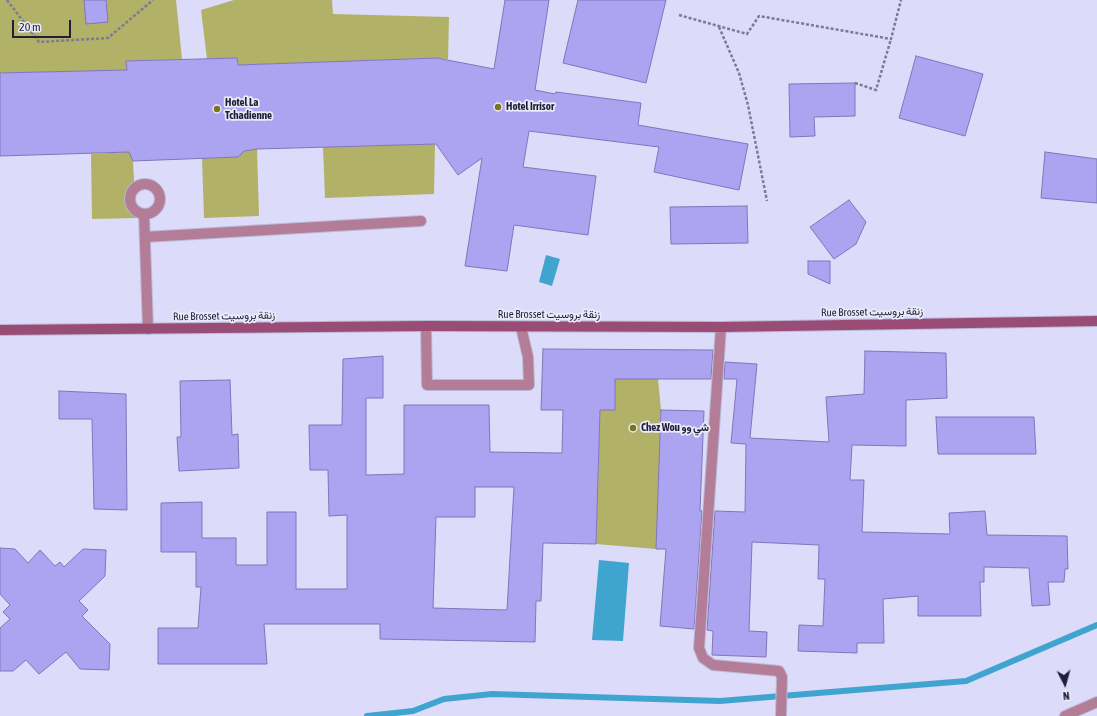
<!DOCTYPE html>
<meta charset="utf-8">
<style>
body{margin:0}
#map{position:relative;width:1097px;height:716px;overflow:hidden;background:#dcdbf9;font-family:"Asap Condensed",sans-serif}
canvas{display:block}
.north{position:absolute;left:1045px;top:664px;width:40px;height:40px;-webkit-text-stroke:3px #eaeaf9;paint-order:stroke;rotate:174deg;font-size:11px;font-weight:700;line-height:16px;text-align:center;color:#211e39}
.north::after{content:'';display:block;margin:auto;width:14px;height:18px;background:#211e39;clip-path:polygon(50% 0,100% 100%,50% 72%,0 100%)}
.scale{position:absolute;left:12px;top:20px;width:59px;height:18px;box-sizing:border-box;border:2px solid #211e39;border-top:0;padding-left:5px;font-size:12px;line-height:14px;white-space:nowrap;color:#211e39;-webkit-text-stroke:3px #eaeaf9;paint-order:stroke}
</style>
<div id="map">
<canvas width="1097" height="716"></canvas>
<div class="north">N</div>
<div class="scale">20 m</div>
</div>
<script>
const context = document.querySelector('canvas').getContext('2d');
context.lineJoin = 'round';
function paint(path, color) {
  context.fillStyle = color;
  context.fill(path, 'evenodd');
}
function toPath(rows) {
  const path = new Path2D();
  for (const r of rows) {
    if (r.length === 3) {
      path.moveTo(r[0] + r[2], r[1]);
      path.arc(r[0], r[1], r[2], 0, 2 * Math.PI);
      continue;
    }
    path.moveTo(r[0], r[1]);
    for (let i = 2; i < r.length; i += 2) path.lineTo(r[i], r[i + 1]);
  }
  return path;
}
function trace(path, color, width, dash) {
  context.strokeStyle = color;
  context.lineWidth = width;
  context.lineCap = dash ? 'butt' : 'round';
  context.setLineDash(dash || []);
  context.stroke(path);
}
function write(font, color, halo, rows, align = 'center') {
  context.font = font + ' "Asap Condensed",Vazirmatn,sans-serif';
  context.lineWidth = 3.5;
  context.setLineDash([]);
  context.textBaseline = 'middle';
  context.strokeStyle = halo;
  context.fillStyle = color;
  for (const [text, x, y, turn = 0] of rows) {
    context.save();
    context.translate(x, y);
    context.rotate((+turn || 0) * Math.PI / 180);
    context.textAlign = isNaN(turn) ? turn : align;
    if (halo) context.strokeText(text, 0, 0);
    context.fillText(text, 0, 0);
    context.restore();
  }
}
paint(toPath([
 [0,0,176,0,182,59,126,61,127,70,0,73],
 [234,0,332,0,333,14,449,17,448,59,431,58,238,65,237,58,207,59,201,10],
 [435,144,434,194,325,198,323,147],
 [257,149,259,216,204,218,202,158,238,157,244,151],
 [129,152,133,161,136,218,92,219,91,154],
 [615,379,658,379,661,410,656,549,596,544,600,410,615,410]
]), '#b2b168');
paint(toPath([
 [546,255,560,259,552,286,539,282],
 [599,560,629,563,623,641,592,640]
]), '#40a5ce');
trace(toPath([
 [367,716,413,711,444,699,492,694,720,701,966,681,1097,625]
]), '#40a5ce', 6);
const building = toPath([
 [84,0,106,0,108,22,86,24,84,0],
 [505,0,549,0,535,90,555,94,556,92,641,103,638,125,748,144,739,190,654,172,659,147,529,131,523,167,596,176,588,235,514,225,507,271,465,266,482,158,458,175,436,144,257,149,244,151,238,157,133,161,129,152,0,156,0,73,127,70,126,61,237,58,238,65,437,58,494,69,505,0],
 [578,0,666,0,646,83,563,63,578,0],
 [916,56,983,74,965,136,899,118,916,56],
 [855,83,855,116,814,117,815,136,790,137,789,84,855,83],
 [1045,152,1097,159,1097,203,1041,198,1045,152],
 [849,200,866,222,856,244,834,259,810,227,849,200],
 [747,206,748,243,671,244,670,207,747,206],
 [808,261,830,261,830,284,808,274,808,261],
 [543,349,713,350,711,379,615,379,615,410,600,410,596,544,543,543,541,601,536,601,535,642,380,639,380,624,264,624,267,664,158,664,158,628,198,628,201,587,196,587,196,552,161,552,161,503,202,502,202,538,236,538,236,565,267,565,267,512,296,512,296,589,347,589,347,515,329,516,328,470,310,470,309,425,342,425,343,359,383,356,383,398,366,398,366,475,404,474,404,405,489,405,490,452,562,453,563,410,541,410,543,349],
 [475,487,514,487,507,610,433,608,436,517,475,517,475,487],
 [865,351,946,353,947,398,906,400,906,446,852,445,850,480,864,480,862,532,950,534,949,513,985,511,987,535,1067,536,1068,569,1065,569,1064,582,1048,582,1050,605,1032,606,1029,568,984,567,984,582,980,582,981,616,918,616,918,596,883,599,884,643,857,643,857,653,798,651,799,625,823,626,825,579,818,579,819,545,752,542,749,631,767,632,766,657,712,655,713,631,707,630,715,511,745,512,746,444,731,443,737,379,724,379,725,362,757,364,750,438,829,442,826,397,864,394,865,351],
 [230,380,232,435,238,434,239,468,179,471,177,437,181,437,180,381,230,380],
 [59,391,126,394,127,510,94,509,92,419,59,419,59,391],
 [661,410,704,411,700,511,702,511,694,629,660,626,666,549,656,549,661,410],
 [936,417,1034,417,1036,454,938,454,936,417],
 [0,548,15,549,28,563,40,550,55,566,60,562,64,567,83,549,106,550,105,576,79,601,88,610,82,616,110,644,109,670,80,669,66,652,39,674,26,660,13,671,0,671,0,628,10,619,3,612,10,605,0,594,0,548]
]);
paint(building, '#aca4f1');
trace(building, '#7e76ba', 1);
const service = toPath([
 [145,199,15],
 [144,214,148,329],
 [145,237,421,221],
 [426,326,427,385,529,385,528,357,521,327]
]);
const minor = toPath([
 [721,327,699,648,703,658,713,665,779,671,782,677,781,716]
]);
const tertiary = toPath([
 [1065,716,1097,702]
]);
const secondary = toPath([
 [0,330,426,326,721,327,1097,321]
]);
trace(service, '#bab9d6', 12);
trace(minor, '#bab9d6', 12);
trace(tertiary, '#bab9d6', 12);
trace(secondary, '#bab9d6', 12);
trace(toPath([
 [7,0,39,42,108,38,153,0],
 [679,15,747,34,759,16,891,39,901,0],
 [719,27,739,73,748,105,767,201],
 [855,83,876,90,891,39]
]), '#7c7a96', 2.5, [3, 2]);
trace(service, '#b37d98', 10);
trace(minor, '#b37d98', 10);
trace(tertiary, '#b37d98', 10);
trace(secondary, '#994c76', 10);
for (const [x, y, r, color] of [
 [498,107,4,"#78761b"],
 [217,109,4,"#78761b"],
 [633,428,4,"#78761b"]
]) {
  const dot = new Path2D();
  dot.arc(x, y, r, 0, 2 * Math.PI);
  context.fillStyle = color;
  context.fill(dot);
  trace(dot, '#eaeaf9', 1.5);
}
write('bold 11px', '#211e39', '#eaeaf9', [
 ["Hotel La",225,103],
 ["Tchadienne",225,116],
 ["Hotel Irrisor",506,107],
 ["Chez Wou شي وو",641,428]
], 'left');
write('11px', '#211e39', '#eaeaf9', [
 ["Rue Brosset زنقة بروسيت",872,312,-1],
 ["Rue Brosset زنقة بروسيت",549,315],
 ["Rue Brosset زنقة بروسيت",224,316,-1]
]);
</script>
